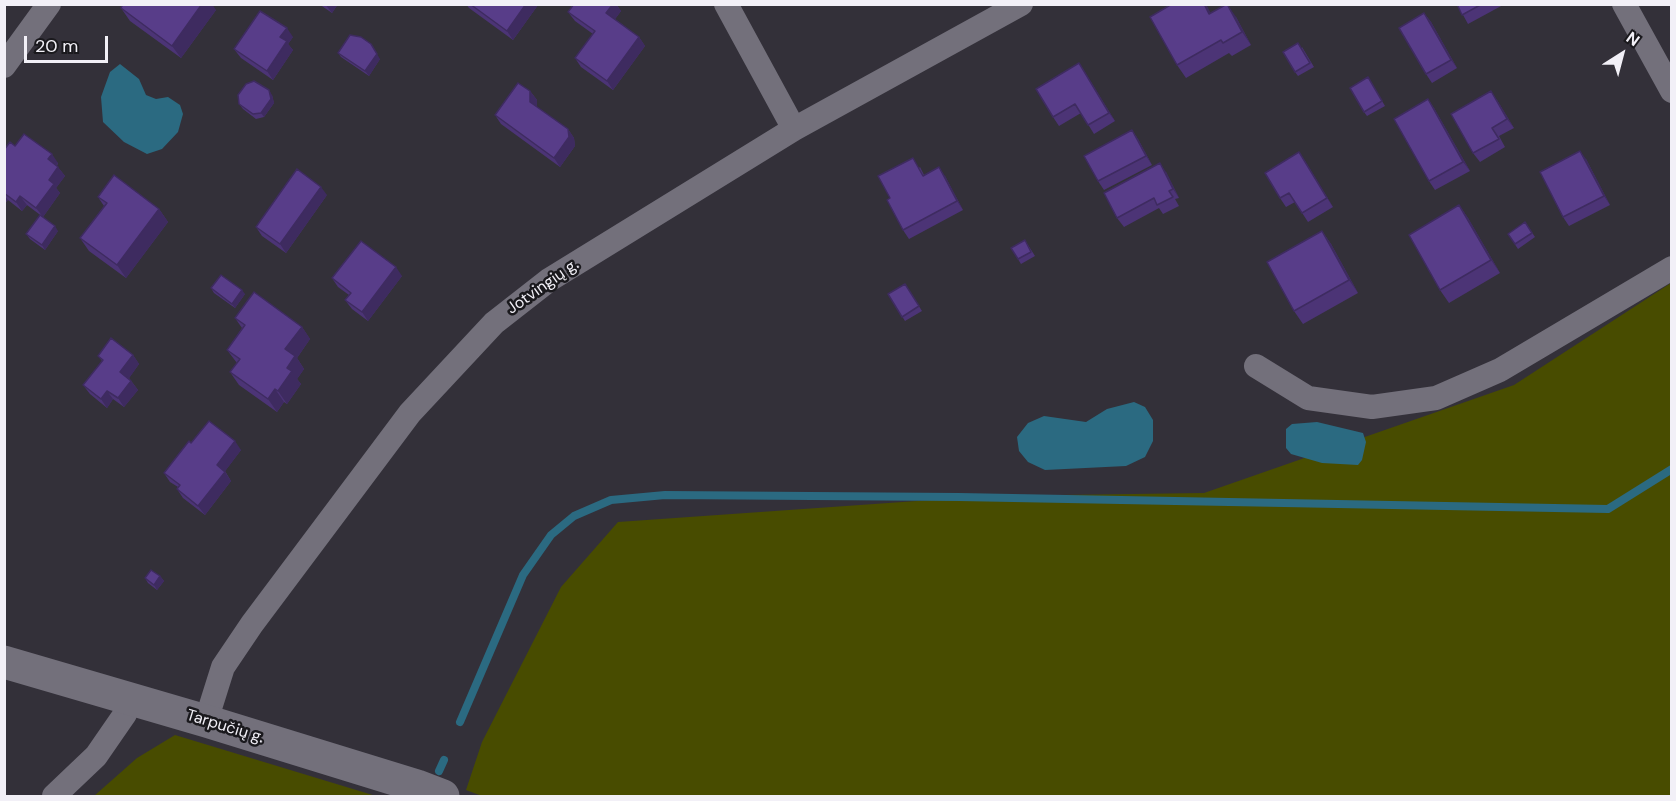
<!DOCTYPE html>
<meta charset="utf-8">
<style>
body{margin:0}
#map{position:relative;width:1676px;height:801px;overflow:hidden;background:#333039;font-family:"DM Sans",sans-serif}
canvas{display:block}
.frame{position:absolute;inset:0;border:6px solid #f2f0f7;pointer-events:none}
.north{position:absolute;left:1592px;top:24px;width:60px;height:60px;-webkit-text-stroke:4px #1a191d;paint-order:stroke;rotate:36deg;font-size:16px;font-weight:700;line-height:24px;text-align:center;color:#f2f0f7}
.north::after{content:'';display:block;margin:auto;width:21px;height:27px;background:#f2f0f7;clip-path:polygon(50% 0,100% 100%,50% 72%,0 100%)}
.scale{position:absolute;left:24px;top:36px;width:84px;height:27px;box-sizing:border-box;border:3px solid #f2f0f7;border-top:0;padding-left:8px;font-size:18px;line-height:21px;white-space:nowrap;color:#f2f0f7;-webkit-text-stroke:4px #1a191d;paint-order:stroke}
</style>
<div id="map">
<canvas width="1676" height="801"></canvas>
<div class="frame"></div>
<div class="north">N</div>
<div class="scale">20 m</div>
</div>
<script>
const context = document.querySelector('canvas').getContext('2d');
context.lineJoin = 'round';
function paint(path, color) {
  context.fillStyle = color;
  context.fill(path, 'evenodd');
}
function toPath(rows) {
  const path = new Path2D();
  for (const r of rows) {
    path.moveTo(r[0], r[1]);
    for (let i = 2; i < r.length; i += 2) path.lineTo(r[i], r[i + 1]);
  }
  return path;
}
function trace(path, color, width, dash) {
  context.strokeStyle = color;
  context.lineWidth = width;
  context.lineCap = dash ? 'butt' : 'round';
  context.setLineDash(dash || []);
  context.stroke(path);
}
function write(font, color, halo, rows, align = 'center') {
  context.font = font + ' "DM Sans",sans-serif';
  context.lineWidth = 5;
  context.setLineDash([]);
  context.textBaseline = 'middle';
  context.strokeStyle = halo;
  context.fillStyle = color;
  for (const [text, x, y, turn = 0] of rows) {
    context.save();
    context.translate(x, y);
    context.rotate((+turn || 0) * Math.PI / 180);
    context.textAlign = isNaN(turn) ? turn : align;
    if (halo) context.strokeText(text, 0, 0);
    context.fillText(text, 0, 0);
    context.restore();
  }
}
paint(toPath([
 [1671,283,1671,796,482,796,466,790,482,742,561,587,618,522,988,496,1204,493,1514,385],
 [175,735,376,796,94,796,137,758]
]), '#484c00');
paint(toPath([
 [120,64,139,79,146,95,156,99,168,97,180,105,183,114,178,132,162,149,147,154,124,142,103,122,101,97,110,72],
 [1134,402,1145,407,1153,420,1153,441,1145,457,1126,466,1045,470,1028,462,1019,451,1017,437,1028,423,1044,416,1086,422,1107,409],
 [1317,422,1363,433,1366,442,1362,460,1358,465,1322,463,1291,454,1286,448,1286,429,1292,424]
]), '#2b6a81');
trace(toPath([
 [460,722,523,575,551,535,574,516,611,500,665,495,959,497,1608,509,1672,469],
 [439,771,444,760]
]), '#2b6a81', 8);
trace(toPath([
 [726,4,794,129],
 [1624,4,1672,91],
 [4,66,49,4],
 [1256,366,1308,398,1372,407,1436,398,1500,370,1672,268],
 [206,721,223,667,252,624,410,413,494,323,549,280,794,129,1021,4],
 [54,796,96,756,125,714,130,699]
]), '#73707b', 24);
trace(toPath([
 [4,662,206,721,417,786,443,796]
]), '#73707b', 33);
paint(toPath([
 [319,4,338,4,332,13],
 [466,4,537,4,538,5,513,40,469,8],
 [574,4,616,4,621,11,615,19,639,37,645,46,613,90,581,67,575,58,593,34,575,21,568,12],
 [1457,4,1503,4,1503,5,1468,24],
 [121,8,216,10,181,58,130,21],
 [1211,13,1236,17,1251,45,1232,56,1229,53,1186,78,1177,65],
 [1424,13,1431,22,1457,68,1432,83,1426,74],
 [293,37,288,44,293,50,273,80,241,58,234,49],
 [1302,47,1314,67,1298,76,1295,72],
 [338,53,380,59,369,76,341,57],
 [1079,63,1115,121,1094,134,1081,113,1059,126,1053,117],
 [1368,77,1385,106,1367,116,1364,112],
 [530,91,537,100,537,107,568,129,574,138,575,146,560,167,501,124,495,115],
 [272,95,274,103,264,117,256,119,243,109,239,104],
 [1428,99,1434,108,1470,171,1435,190,1429,181],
 [1497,100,1514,128,1499,136,1505,147,1480,162,1473,153],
 [1132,130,1138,139,1152,165,1104,190,1098,181],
 [15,146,58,163,57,166,65,176,56,188,60,193,43,217,27,205,22,211,8,200,5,203,4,203,4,150],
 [1586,159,1610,205,1569,226,1563,217],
 [1305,161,1333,207,1308,222,1295,202,1286,207,1280,198],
 [920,167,924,175,945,176,963,210,909,239,903,230,890,198],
 [1166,172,1179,198,1175,199,1179,206,1163,214,1159,208,1124,227,1117,218],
 [327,195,286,253,262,236,256,227],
 [98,197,159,209,168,222,126,278,89,251,80,238,104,206],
 [1459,205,1468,218,1500,273,1449,303,1440,290],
 [1525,222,1535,237,1518,249,1508,234],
 [58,231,45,250,30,239,26,234],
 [1322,231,1331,244,1358,293,1303,324,1294,311],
 [1028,245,1035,256,1021,264,1011,248],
 [402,276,368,321,352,309,345,300,349,295,338,287,332,278],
 [905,284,922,311,905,321,888,294],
 [211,288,245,294,235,308,214,293],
 [235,318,302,327,310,339,297,358,304,369,297,379,301,384,287,404,284,402,277,412,239,385,230,372,237,363,227,350,242,328],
 [133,355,139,364,129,378,138,390,124,407,113,399,107,408,90,394,83,385,102,361,98,356],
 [191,443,241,450,225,471,231,481,205,515,183,498,177,489,178,487,170,482,164,473],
 [160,576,164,581,157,590,148,583,145,578]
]), '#4c3476');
paint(toPath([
 [202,4,212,4,216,10,181,58,172,46],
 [325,4,338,4,332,13],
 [526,4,538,5,513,40,507,31],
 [613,4,616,4,621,11,613,22,606,13],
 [1204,4,1206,4,1218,27,1209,14],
 [1227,4,1236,17,1251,45,1242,32],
 [1424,13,1431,22,1457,68,1451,60],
 [287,28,293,37,288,44,293,50,273,80,267,71,280,37],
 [639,37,645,46,613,90,607,81],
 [371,44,380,59,369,76,365,71],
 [1079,63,1085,72,1115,121,1109,113],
 [269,90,272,95,274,103,264,117,261,113],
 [530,91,537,100,537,111,530,102],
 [1491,91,1497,100,1514,128,1507,119],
 [1428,99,1434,108,1470,171,1463,162],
 [568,129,574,138,575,146,560,167,554,158],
 [1132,130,1138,139,1152,165,1146,156],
 [1580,151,1586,159,1610,205,1604,196],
 [1299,152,1305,161,1333,207,1327,198],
 [52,154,58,163,54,168,48,159],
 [1160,163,1166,172,1179,198,1173,189],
 [58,167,65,176,56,188,60,193,43,217,36,208,49,180],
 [939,167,945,176,963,210,957,201],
 [321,187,327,195,286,253,280,244],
 [4,195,8,200,5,203,4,202],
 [20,196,27,205,22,211,16,202],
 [1459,205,1468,218,1500,273,1491,260],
 [159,209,168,222,126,278,117,265],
 [55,226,58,231,45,250,42,245],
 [1322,231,1331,244,1358,293,1349,280],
 [396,267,402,276,368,321,362,312],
 [242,290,245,294,235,308,232,304],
 [302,327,310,339,297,358,304,369,297,379,301,384,287,404,278,391,287,368,285,349],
 [133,355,139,364,127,381,120,372],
 [131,381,138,390,124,407,118,398],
 [275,389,284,402,277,412,268,399],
 [107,391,113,399,107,408,101,399],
 [235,441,241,450,223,474,217,465],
 [225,472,231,481,205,515,198,506],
 [160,576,164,581,157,590,154,585]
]), '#3e2b60');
const building = toPath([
 [123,4,202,4,172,46,121,8,123,4],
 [470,4,526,4,507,31,470,4],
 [574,4,613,4,606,13,639,37,607,81,575,58,595,31,568,12,574,4],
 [1172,4,1204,4,1209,14,1227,4,1242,32,1223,43,1221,40,1177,65,1150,17,1172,4],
 [1457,4,1482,4,1462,15,1457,4],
 [260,11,287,28,280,37,287,41,267,71,234,49,260,11],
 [1424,13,1451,60,1426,74,1399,28,1424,13],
 [350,35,361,37,371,44,377,54,365,71,338,53,350,35],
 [1298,43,1310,63,1295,72,1283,52,1298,43],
 [1079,63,1109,113,1088,125,1075,104,1053,117,1036,89,1079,63],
 [1368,77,1382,101,1364,112,1350,88,1368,77],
 [254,81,269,90,271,99,261,113,253,114,239,104,238,95,246,84,254,81],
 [518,83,530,91,530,102,568,129,569,137,554,158,495,115,518,83],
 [1491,91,1507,119,1492,128,1499,139,1473,153,1451,114,1491,91],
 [1428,99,1463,162,1429,181,1394,119,1428,99],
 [1132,130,1146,156,1098,181,1084,156,1132,130],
 [24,134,52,154,48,159,58,167,49,180,54,184,36,208,20,196,16,202,4,193,4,150,10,142,15,146,24,134],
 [1580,151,1604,196,1563,217,1540,172,1580,151],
 [1299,152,1327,198,1302,213,1289,193,1280,198,1265,173,1299,152],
 [913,158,923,176,939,167,957,201,903,230,887,200,890,198,878,176,913,158],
 [1160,163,1173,189,1169,191,1173,197,1157,205,1154,198,1117,218,1104,193,1160,163],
 [297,169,321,187,280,244,256,227,297,169],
 [114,175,159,209,117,265,80,238,107,203,98,197,114,175],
 [1459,205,1491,260,1440,290,1409,235,1459,205],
 [40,215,55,226,42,245,26,234,40,215],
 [1525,222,1532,233,1515,244,1508,234,1525,222],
 [1322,231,1349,280,1294,311,1267,262,1322,231],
 [1025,240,1031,252,1018,259,1011,248,1025,240],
 [361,241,396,267,362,312,345,300,351,293,332,278,361,241],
 [221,275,242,290,232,304,211,288,221,275],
 [905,284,919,306,902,317,888,294,905,284],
 [254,292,302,327,285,349,295,356,287,368,292,371,278,391,275,389,268,399,230,372,240,359,227,350,245,325,235,318,254,292],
 [111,338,133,355,120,372,131,381,118,398,107,391,101,399,83,385,103,360,98,356,111,338],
 [209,421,235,441,217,465,225,472,198,506,177,489,180,485,164,473,189,441,191,443,209,421],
 [151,570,160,576,154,585,145,578,151,570]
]);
paint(building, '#583d89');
trace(building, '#3e2b60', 1.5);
write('16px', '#f2f0f7', '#1a191d', [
 ["Jotvingių g.",543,287,-35],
 ["Tarpučių g.",225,727,17]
]);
</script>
